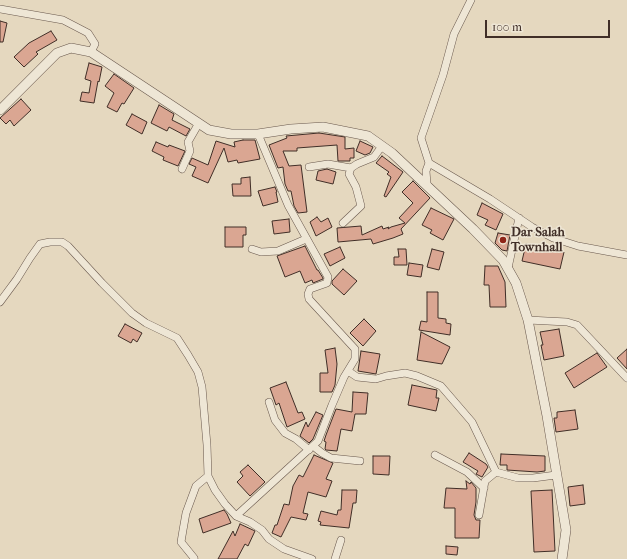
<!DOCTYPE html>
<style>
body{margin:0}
#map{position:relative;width:627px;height:559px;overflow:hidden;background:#e5d8bf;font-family:"IM FELL French Canon",serif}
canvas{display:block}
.scale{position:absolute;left:485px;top:20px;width:125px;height:18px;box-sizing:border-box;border:2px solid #402e27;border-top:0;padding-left:5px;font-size:12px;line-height:14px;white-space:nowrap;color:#402e27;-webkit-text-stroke:3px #eee6d5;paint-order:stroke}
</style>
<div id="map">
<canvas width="627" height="559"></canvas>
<div class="scale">100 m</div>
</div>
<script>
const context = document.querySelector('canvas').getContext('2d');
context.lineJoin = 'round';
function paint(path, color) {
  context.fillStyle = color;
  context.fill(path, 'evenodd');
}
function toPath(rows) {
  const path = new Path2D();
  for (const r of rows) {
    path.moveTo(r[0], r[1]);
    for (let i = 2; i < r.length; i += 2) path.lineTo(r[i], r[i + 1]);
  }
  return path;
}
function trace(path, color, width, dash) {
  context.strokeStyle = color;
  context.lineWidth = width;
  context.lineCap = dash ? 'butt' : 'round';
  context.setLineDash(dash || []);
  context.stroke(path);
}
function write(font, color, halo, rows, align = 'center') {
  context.font = font + ' "IM FELL French Canon",serif';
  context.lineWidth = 3;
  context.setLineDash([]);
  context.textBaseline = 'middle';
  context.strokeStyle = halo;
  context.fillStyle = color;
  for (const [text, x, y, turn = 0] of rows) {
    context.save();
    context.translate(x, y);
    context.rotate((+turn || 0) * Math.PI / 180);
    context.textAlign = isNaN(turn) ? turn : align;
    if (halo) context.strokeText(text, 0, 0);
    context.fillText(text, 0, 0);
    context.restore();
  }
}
const building = toPath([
 [0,21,7,23,3,42,0,42,0,21],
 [51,31,57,40,36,52,38,54,24,67,14,57,29,43,51,31],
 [89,63,102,67,99,82,98,81,94,103,80,101,82,92,89,93,91,81,85,79,89,63],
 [114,74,134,88,124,104,122,103,117,112,107,107,114,93,105,86,114,74],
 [21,99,31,110,14,126,10,120,6,124,0,118,21,99],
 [159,105,174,114,172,120,190,129,186,136,169,127,167,131,151,123,159,105],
 [132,114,147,122,142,134,126,125,132,114],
 [319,133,345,137,345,149,354,148,354,158,350,158,350,161,338,161,337,145,297,148,297,151,283,151,289,166,301,165,307,212,298,213,294,206,291,191,288,191,285,184,283,167,278,168,269,145,287,138,286,136,319,133],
 [243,140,255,140,260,159,238,163,237,160,228,162,224,148,208,183,192,176,196,167,189,164,192,158,208,165,216,141,235,147,234,142,243,140],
 [360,141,373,147,370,153,365,155,356,151,360,141],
 [156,142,168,147,169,145,185,151,178,166,163,160,164,157,152,151,156,142],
 [382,156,403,172,386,197,384,196,391,177,387,174,389,172,376,163,382,156],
 [327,169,336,172,333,184,316,180,318,171,327,169],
 [250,177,251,196,233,196,232,184,241,184,241,178,250,177],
 [413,181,430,198,401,229,403,234,393,238,373,244,371,239,338,242,337,228,361,226,362,235,382,226,383,229,389,227,388,229,391,227,405,223,399,218,413,203,402,192,413,181],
 [275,187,277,192,276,192,278,202,263,206,258,191,275,187],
 [482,203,503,214,496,230,485,225,488,220,477,215,482,203],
 [431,208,454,219,443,240,430,233,432,230,422,225,431,208],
 [317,217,321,222,328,218,332,227,316,236,310,222,317,217],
 [289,219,290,232,274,234,272,221,289,219],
 [225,227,246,227,246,235,243,235,243,247,225,247,225,227],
 [498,233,510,235,507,251,502,250,495,243,498,233],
 [526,244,564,252,560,269,522,261,526,244],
 [305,246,317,270,318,270,323,278,323,279,313,283,312,280,305,283,300,271,285,277,277,256,305,246],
 [340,247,345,258,330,266,324,254,340,247],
 [398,249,406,249,407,265,394,265,394,257,399,257,398,249],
 [432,249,444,252,439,270,427,267,432,249],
 [409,263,423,265,421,277,407,275,409,263],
 [485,266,498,266,505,282,506,307,490,307,489,285,484,285,485,266],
 [343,269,357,281,344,295,332,284,332,281,343,269],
 [427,292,438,292,438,318,446,319,446,323,451,324,450,335,419,330,421,321,427,322,427,292],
 [364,319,376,331,363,346,350,333,364,319],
 [125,324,142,333,137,342,133,339,131,343,118,336,125,324],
 [559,329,564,356,544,360,541,345,543,345,540,332,559,329],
 [421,332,450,347,442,364,417,360,421,332],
 [335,348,337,364,335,385,332,392,320,392,320,373,328,373,325,350,335,348],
 [627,349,627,369,617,358,627,349],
 [361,351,380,354,376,374,358,371,361,351],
 [597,353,607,367,574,388,565,373,597,353],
 [286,382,298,413,302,412,305,419,287,427,279,403,276,405,270,388,286,382],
 [412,385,437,390,436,398,439,398,436,411,408,405,412,385],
 [353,392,368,393,366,414,355,414,352,431,341,429,337,451,326,450,325,449,326,442,324,441,326,435,336,409,352,412,353,392],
 [575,410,578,429,556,432,554,418,557,418,557,412,575,410],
 [316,412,323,415,313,439,309,443,300,436,306,422,308,427,316,412],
 [469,453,486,464,488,467,482,477,476,474,478,471,463,462,469,453],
 [501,454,545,456,545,471,537,472,507,470,507,465,500,465,501,454],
 [314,455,333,463,326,479,332,481,326,497,308,492,303,513,308,514,306,520,291,517,281,537,272,533,275,525,277,525,284,504,289,505,293,486,299,475,303,477,314,455],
 [373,456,390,456,389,475,373,474,373,456],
 [248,465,265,482,250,496,237,482,243,476,240,472,248,465],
 [466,481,470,484,471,482,476,488,476,502,474,515,476,520,480,520,479,538,455,538,455,508,444,508,446,488,467,489,466,481],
 [583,485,585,504,570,506,568,487,583,485],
 [342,490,357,490,356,503,353,503,349,528,320,525,321,522,318,521,321,511,337,515,338,510,341,510,342,490],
 [552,490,555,551,534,552,531,491,552,490],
 [224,510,227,514,231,523,203,533,199,519,224,510],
 [240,524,255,531,248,546,245,544,237,559,218,559,233,531,235,536,240,524],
 [446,546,458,547,457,555,446,554,446,546]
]);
paint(building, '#daa692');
trace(building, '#402e27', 1);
const minor = toPath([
 [0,9,63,20,88,33,95,44,91,52],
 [429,163,490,199,532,227,553,238,578,246,627,255],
 [309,167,328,164,351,168],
 [182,169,190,151,188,142,199,123],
 [427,184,426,171,429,163,421,138,443,75,454,34,471,0],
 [343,223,361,206,356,187,349,174,351,168,357,164,374,157,382,146],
 [252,249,261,252,278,251,306,239],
 [508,268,519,218],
 [0,302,17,279,30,258,40,244,50,242,62,242,68,246,102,283,132,313,146,323,177,338,188,355,198,372,202,387,207,445,208,476,215,490,225,504,236,516,250,522,262,530,269,539,284,549,312,559],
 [528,320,567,322,577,325,627,378],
 [348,371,357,377,376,379,386,376,405,373,417,376,441,386,472,422,496,472,518,478,533,478,556,475],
 [269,402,275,420,285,433,296,439,309,450],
 [313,446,322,453,331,458,360,461],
 [435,455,467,472,484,488],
 [479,515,485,481,496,472],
 [236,516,318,441,332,405,344,377,355,359,355,349,309,299,308,294,310,289,327,283,328,277,288,205,258,134],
 [194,558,181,542,183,530,186,513,196,486,208,476],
 [335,559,341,540]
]);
const tertiary = toPath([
 [0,110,57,53,71,48,91,52,209,130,231,134,258,134,291,129,323,127,368,136,392,153,473,229,503,260,516,283,528,320,547,416,566,530,562,559]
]);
trace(minor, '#69584d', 8);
trace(tertiary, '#69584d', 10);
trace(minor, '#eee6d5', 7);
trace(tertiary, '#eee6d5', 9);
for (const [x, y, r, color] of [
 [503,240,4,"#8f2418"]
]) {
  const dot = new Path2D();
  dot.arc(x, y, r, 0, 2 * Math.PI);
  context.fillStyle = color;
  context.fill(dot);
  trace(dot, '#eee6d5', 1.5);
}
write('bold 13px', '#402e27', '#eee6d5', [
 ["Dar Salah",511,233],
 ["Townhall",511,248]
], 'left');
</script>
